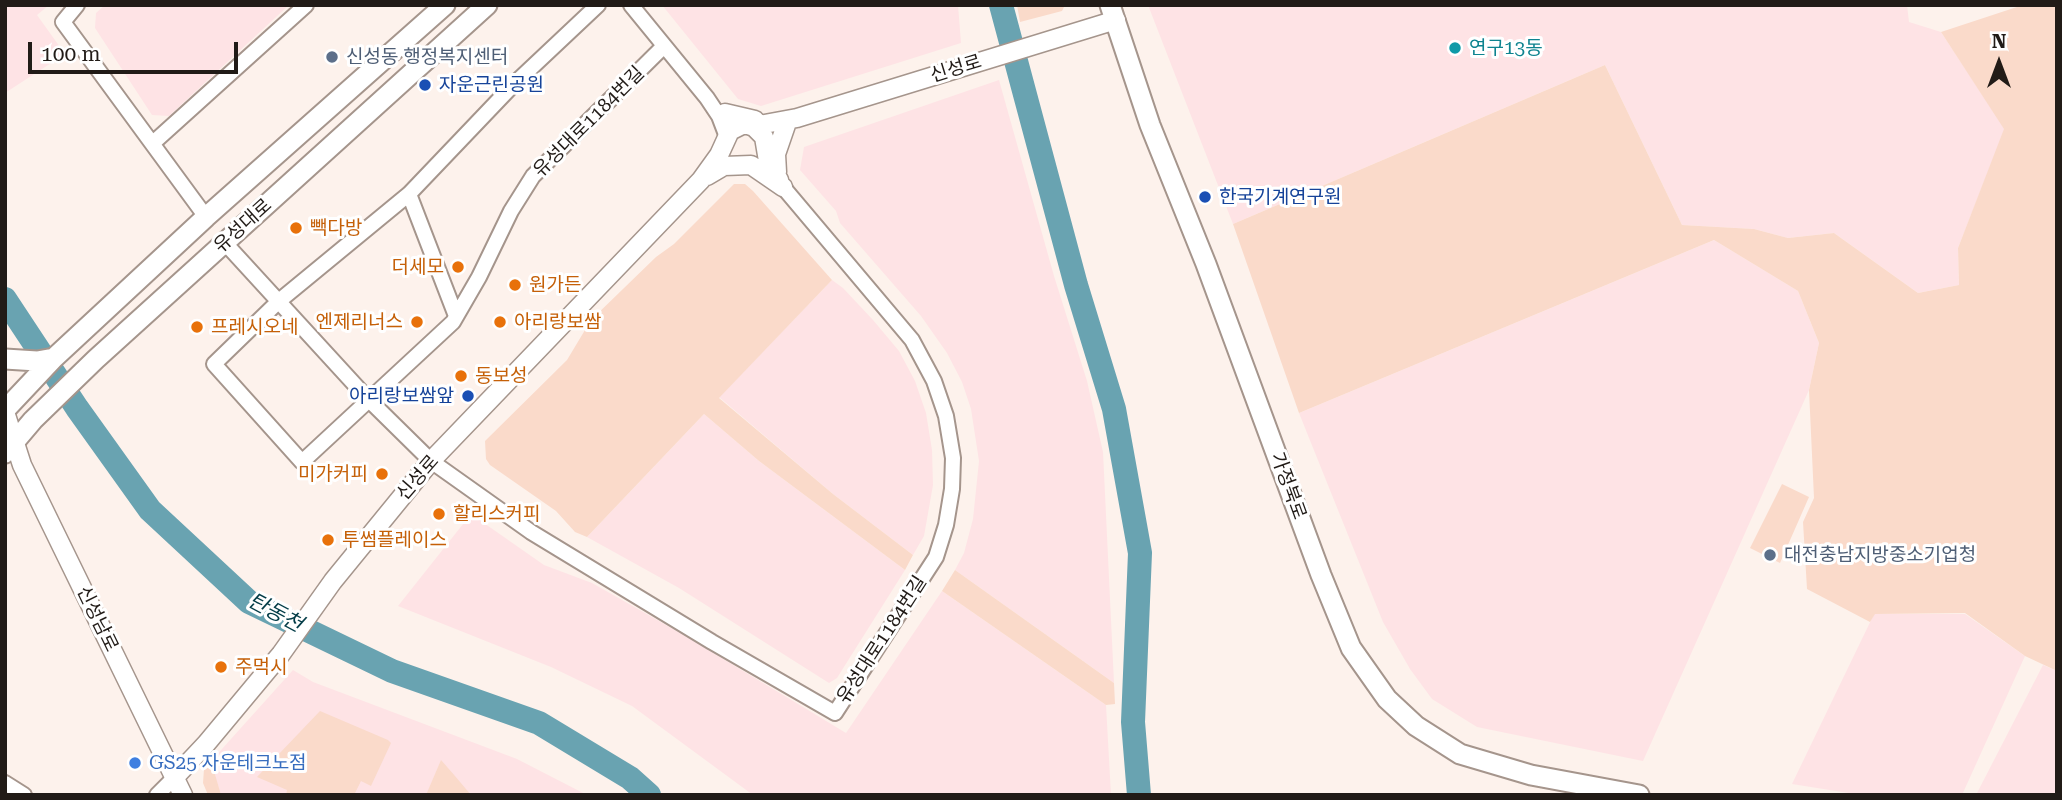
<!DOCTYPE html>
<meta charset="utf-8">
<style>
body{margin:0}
#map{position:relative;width:2062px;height:800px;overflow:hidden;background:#fdf2ec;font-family:"Roboto Serif",serif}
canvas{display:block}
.frame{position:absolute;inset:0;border:7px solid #211b17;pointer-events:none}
.north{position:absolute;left:1964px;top:28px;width:70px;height:70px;-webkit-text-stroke:5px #fff;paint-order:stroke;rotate:0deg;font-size:19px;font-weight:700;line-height:28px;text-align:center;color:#211b17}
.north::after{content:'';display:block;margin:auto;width:24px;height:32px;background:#211b17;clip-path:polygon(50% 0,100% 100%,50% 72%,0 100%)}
.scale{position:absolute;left:28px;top:42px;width:210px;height:32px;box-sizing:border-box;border:4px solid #211b17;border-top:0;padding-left:9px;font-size:21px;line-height:24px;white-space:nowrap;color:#211b17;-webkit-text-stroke:5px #fff;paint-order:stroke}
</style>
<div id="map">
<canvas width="2062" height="800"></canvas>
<div class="frame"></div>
<div class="north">N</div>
<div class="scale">100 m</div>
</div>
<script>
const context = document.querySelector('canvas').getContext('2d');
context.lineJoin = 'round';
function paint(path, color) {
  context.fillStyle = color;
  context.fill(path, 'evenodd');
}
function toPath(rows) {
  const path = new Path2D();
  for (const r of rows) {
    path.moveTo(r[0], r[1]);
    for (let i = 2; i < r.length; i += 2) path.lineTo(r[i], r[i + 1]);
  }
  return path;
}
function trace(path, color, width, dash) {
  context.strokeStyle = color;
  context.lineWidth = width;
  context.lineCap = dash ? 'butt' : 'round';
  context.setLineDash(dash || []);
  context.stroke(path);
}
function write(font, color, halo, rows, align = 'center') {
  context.font = font + ' "Roboto Serif","Noto Sans KR",serif';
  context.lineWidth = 6;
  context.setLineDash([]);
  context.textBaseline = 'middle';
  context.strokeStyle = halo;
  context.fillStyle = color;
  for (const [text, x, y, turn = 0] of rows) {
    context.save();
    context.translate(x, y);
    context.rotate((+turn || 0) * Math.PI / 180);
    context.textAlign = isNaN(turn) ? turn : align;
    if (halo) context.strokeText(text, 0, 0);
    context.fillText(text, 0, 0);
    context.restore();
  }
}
paint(toPath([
 [5,5,49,5,37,15,65,54,5,93],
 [105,5,289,5,169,116,152,115,95,28,96,13],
 [662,5,958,5,961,43,761,106,738,99],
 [1148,5,1907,5,1909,22,1941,32,2005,129,1958,248,1959,285,1918,293,1834,233,1788,238,1754,229,1682,225,1605,65,1233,224],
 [999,80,1054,276,1087,381,1103,452,1114,683,955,570,964,553,973,519,979,461,971,409,962,382,947,353,921,316,840,223,836,211,800,170,804,147],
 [1714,240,1798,291,1819,343,1809,390,1643,761,1477,727,1432,699,1410,669,1383,622,1299,413],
 [832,280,843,288,873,320,899,351,915,381,926,413,932,450,933,485,924,536,913,555,833,494,719,397],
 [704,414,759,461,905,570,837,678,829,683,679,588,587,537],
 [471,514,544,565,592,583,682,634,846,733,942,591,1106,705,1111,795,753,795,632,706,551,667,398,606],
 [1874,614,1965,614,2025,656,1962,795,1861,795,1792,784],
 [2043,665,2057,671,2057,795,1976,795],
 [293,670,313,682,517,759,587,795,208,795,204,769]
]), '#fee3e5');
paint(toPath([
 [1017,5,1065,5,1062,11,1020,22],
 [2023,5,2057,5,2057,671,2025,656,1965,613,1875,614,1870,622,1807,589,1803,522,1814,498,1809,390,1819,343,1798,291,1714,240,1299,413,1233,224,1605,65,1682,225,1754,229,1788,238,1834,233,1918,293,1959,285,1958,248,2004,129,1941,32],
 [734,184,745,184,753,191,832,280,719,398,833,494,913,555,905,570,759,461,704,414,587,537,575,532,556,511,490,465,486,459,485,441,567,360,591,320,656,257,674,244],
 [1782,484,1809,497,1780,563,1750,548],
 [955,570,1114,683,1115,704,1106,705,942,591],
 [320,711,388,740,391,743,371,786,361,781,354,795,286,795,287,790,257,777],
 [441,760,455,776,471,795,426,795],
 [207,767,214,771,221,795,208,795,203,783,204,769]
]), '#fadaca');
trace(toPath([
 [1001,5,1076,285,1114,409,1140,553,1133,722,1139,795],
 [5,299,77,408,150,510,249,602,392,671,539,723,630,778,649,795]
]), '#69a3b1', 24);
const minor = toPath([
 [77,5,63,22,206,217],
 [598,5,513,85,409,194,279,301,214,364,302,462,453,322,479,277,511,211,533,176,664,46],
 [631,5,707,98,719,116,727,137],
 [153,143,306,5],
 [409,194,456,316],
 [225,243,368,399,431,461,531,532,712,642,835,713,936,557,946,525,952,489,953,458,946,416,934,381,912,340,783,187],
 [5,783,24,795],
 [157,795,174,778]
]);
const tertiary = toPath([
 [725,113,755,120],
 [748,125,754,127,764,137,768,161,779,180],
 [777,172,776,154,786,125],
 [707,176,724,166,751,165,783,187],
 [5,412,22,465,183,795],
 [174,778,206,744,281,654,333,581,431,461,701,180,719,155,730,131,742,125,759,125,797,118,1116,20]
]);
const secondary = toPath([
 [1110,5,1150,125,1206,264,1321,575,1351,648,1387,699,1416,726,1460,754,1531,775,1639,795],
 [5,359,37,361,54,358],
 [5,410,54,358,206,217,445,5],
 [5,453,33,420,96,359,487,5]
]);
trace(minor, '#a5958c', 18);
trace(tertiary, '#a5958c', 21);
trace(secondary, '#a5958c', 23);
trace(minor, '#fff', 14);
trace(tertiary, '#fff', 18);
trace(secondary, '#fff', 19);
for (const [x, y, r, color] of [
 [1455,48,7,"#0f9aa8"],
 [332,57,7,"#5c6f8a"],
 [425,85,7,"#1a4fb4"],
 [1205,197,7,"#1a4fb4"],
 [296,228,7,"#e8710a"],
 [458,267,7,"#e8710a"],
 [515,285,7,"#e8710a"],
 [417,322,7,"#e8710a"],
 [500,322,7,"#e8710a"],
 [197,327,7,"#e8710a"],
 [461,376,7,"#e8710a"],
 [468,396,7,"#1a4fb4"],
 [382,474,7,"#e8710a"],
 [439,514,7,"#e8710a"],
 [328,540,7,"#e8710a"],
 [1770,555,7,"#5c6f8a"],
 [221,667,7,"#e8710a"],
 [135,763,7,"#3f7fe0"]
]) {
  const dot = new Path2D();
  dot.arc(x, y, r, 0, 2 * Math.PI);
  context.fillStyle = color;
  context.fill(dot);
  trace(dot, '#fff', 2.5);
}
write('19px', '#0d838f', '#fff', [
 ["연구13동",1469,48]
], 'left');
write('19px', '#4e5e75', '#fff', [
 ["신성동 행정복지센터",346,57],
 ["대전충남지방중소기업청",1784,555]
], 'left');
write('19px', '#211b17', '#fff', [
 ["신성로",956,69,-17],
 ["유성대로1184번길",589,122,-45],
 ["유성대로",243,226,-42],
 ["신성로",418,478,-49],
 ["가정북로",1288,486,70],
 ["신성남로",97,619,64],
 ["유성대로1184번길",882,640,-57]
]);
write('19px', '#164399', '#fff', [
 ["자운근린공원",439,85],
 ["한국기계연구원",1219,197],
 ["아리랑보쌈앞",454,396,"right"]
], 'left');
write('19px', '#c56008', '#fff', [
 ["빽다방",310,228],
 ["더세모",444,267,"right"],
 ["원가든",529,285],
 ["엔제리너스",403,322,"right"],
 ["아리랑보쌈",514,322],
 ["프레시오네",211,327],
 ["동보성",475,376],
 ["미가커피",368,474,"right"],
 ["할리스커피",453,514],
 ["투썸플레이스",342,540],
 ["주먹시",235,667]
], 'left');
write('19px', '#366cbe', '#fff', [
 ["GS25 자운테크노점",149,763]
], 'left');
write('italic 21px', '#033c47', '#fff', [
 ["탄동천",275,613,28]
]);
</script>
